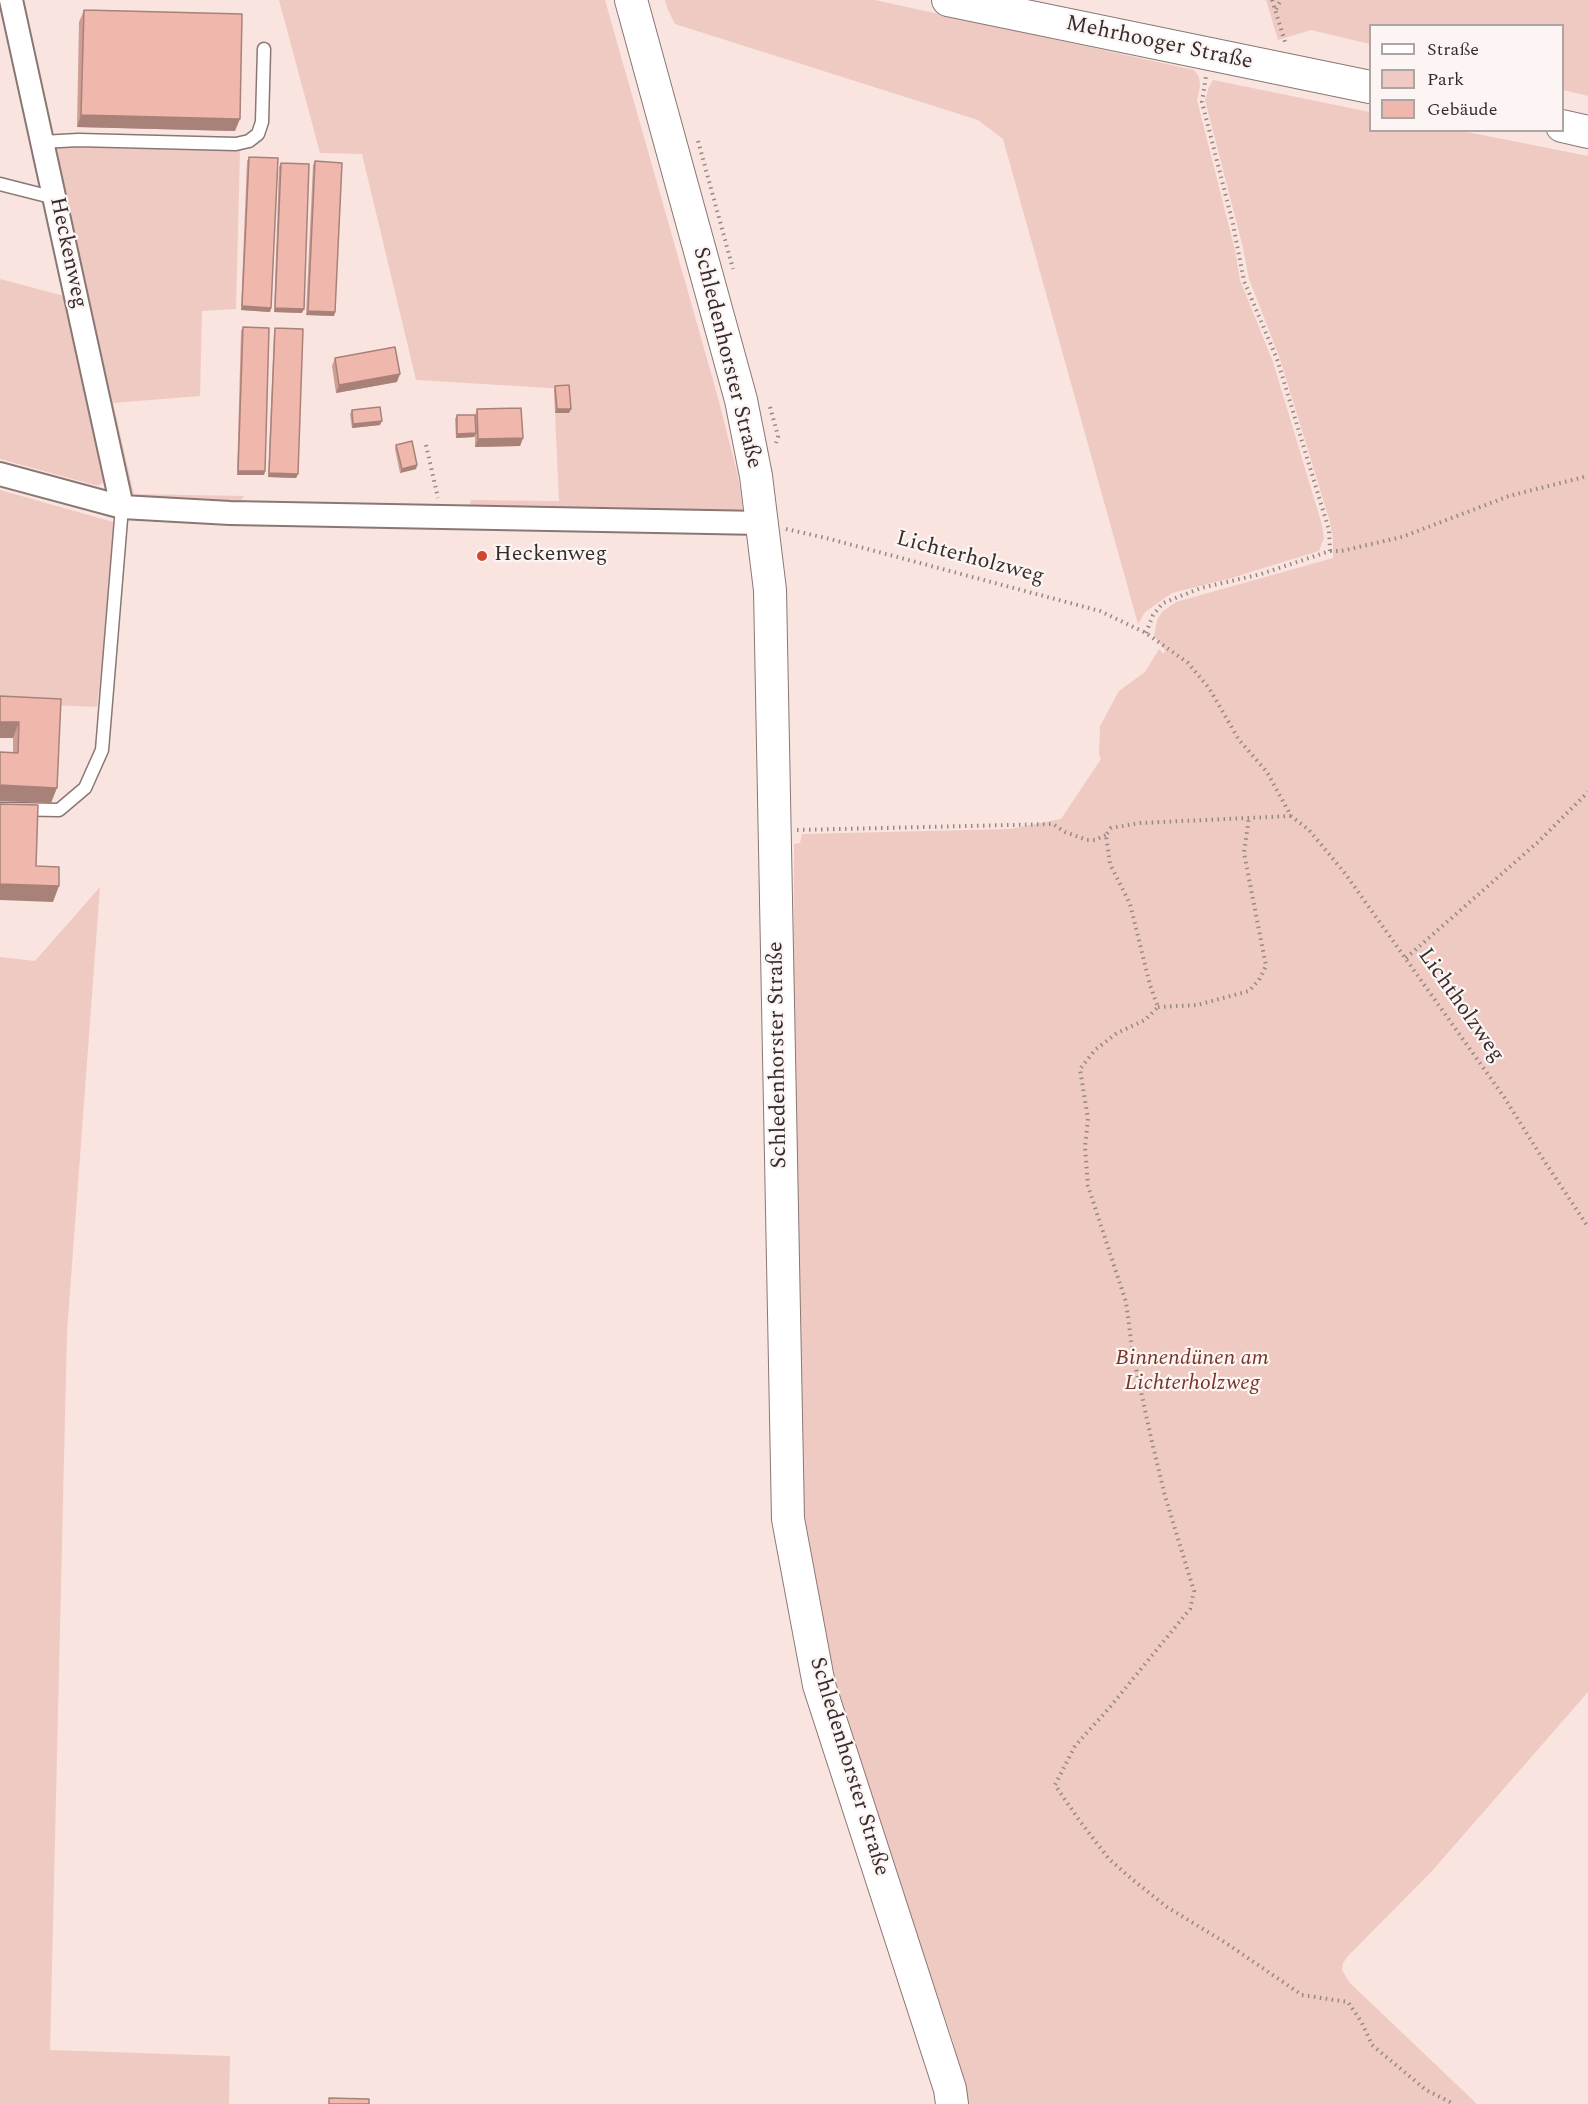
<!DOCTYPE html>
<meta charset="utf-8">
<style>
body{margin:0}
#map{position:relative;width:1588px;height:2104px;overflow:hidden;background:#f9e4e0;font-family:Spectral,serif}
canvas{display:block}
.legend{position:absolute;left:1369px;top:24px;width:195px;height:108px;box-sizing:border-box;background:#fdf5f3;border:2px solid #ada5a3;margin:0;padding:8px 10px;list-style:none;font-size:18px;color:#352d2c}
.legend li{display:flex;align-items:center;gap:12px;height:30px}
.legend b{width:30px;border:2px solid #ada5a3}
</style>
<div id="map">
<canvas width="1588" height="2104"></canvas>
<ul class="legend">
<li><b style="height:8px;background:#fff"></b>Straße</li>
<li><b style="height:16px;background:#efcac2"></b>Park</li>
<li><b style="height:16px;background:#f0b8ad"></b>Gebäude</li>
</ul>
</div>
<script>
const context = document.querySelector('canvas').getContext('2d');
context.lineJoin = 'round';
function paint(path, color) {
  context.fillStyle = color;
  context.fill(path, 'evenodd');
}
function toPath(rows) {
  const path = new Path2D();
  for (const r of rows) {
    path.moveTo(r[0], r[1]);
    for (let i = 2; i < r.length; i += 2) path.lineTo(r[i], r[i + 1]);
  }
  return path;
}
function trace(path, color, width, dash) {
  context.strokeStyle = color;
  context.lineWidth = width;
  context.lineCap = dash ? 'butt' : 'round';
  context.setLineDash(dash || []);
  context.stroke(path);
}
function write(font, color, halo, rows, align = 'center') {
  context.font = font + ' Spectral,serif';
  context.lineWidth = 4.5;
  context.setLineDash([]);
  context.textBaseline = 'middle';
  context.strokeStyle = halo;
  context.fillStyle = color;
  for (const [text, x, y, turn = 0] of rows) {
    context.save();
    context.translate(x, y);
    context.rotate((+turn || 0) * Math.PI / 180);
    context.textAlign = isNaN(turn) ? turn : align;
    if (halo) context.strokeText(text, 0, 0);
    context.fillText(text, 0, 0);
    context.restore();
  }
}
paint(toPath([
 [279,0,605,0,717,394,738,476,743,509,735,513,473,509,470,504,471,500,559,501,555,413,567,389,416,380,362,154,320,153],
 [665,0,875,0,1194,70,1199,77,1200,86,1197,100,1235,250,1240,280,1273,362,1322,525,1324,538,1319,551,1228,579,1172,593,1145,612,1138,624,1003,139,978,120,675,24,668,10],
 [1266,0,1588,0,1588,96,1563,90,1562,26,1370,26,1370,44,1311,30,1278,40],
 [1213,80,1370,112,1370,130,1462,131,1588,156,1588,1692,1432,1871,1348,1956,1343,1963,1342,1970,1350,1983,1477,2104,966,2104,953,2041,848,1735,817,1624,805,1563,798,1440,793,1110,794,844,800,843,802,834,1010,829,1061,819,1101,759,1099,755,1100,726,1119,691,1145,672,1159,649,1164,654,1165,650,1154,636,1157,620,1162,612,1176,602,1333,558,1333,539,1330,522,1280,359,1249,279,1243,248,1205,100,1209,87],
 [57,147,240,151,236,309,202,311,200,396,113,403,134,494,244,496,238,506,129,499,50,151],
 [0,279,68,297,109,479,98,486,0,459],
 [0,490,117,523,97,707,0,703],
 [100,887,67,1332,50,2050,230,2056,229,2104,0,2104,0,957,35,961]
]), '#efcac2');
const lane = toPath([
 [42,142,78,140,236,144,249,141,258,134,262,122,264,49],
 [0,184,55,198],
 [0,809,59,810,85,788,102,750,122,507]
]);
const street = toPath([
 [11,0,122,507],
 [0,474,122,507,230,513,762,523]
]);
const secondary = toPath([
 [631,0,741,400,756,476,770,590,788,1519,819,1685,950,2089,952,2104],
 [948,0,1370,87],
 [1562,126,1588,132]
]);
trace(lane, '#897773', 15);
trace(street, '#897773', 26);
trace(secondary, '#897773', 34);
trace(toPath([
 [1272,0,1286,45],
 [1276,9,1281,0],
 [698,141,733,269],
 [770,407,778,436,776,443],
 [426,445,438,498],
 [786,529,826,538,1100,611,1146,633,1188,663,1209,688,1239,740,1267,772,1291,816,1309,830,1344,872,1504,1097,1541,1156,1588,1227],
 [1330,551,1341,551,1402,537,1509,496,1588,476],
 [1146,633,1153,615,1163,603,1201,588,1261,574,1330,551,1329,530,1277,359,1244,281,1233,224,1202,102,1206,76],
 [1291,816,1140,823,1111,828,1106,835,1110,864,1130,904,1150,985,1158,1007,1145,1020,1117,1033,1095,1050,1080,1069,1088,1119,1085,1147,1088,1186,1126,1302,1133,1355,1152,1442,1165,1496,1194,1591,1190,1609,1110,1707,1075,1746,1055,1785,1079,1820,1109,1859,1133,1880,1167,1907,1226,1943,1302,1995,1348,2002,1362,2023,1372,2045,1426,2090,1454,2104],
 [797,830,1053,824,1065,832,1087,840,1095,840,1106,835],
 [1406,958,1538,842,1588,792],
 [1158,1007,1197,1005,1249,991,1259,980,1266,966,1244,853,1249,817]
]), '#968885', 4, [1.5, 4.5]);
trace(lane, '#fff', 12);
trace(street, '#fff', 22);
trace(secondary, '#fff', 32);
paint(toPath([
 [84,10,235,131,77,127,79,22],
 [249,157,271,308,270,312,241,310,247,161],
 [315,161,335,312,334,316,306,315,313,165],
 [281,163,302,313,274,312,279,167],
 [243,327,265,471,264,475,237,475,241,331],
 [275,328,298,474,296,478,268,477,274,332],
 [335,358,397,382,336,393,332,366],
 [555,386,571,409,569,413,555,413,554,390],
 [477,409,523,438,520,446,475,447,475,436,474,437,456,438,455,419,457,415,475,415],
 [352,410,380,425,352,428,350,414],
 [396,445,417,465,416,469,400,473,395,449],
 [0,696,61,699,51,803,0,801,0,752,13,752,13,738,0,738]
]), '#ce9e95');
paint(toPath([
 [81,115,240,119,235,131,77,127],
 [242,306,271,308,270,312,241,310],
 [275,308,304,309,302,313,274,312],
 [308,311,335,312,334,316,306,315],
 [400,374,397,382,336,393,339,385],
 [557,409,571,409,569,413,555,413],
 [382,421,380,425,352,428,353,424],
 [476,433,474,437,456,438,457,434],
 [523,438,520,446,475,447,478,439],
 [417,465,416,469,400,473,402,469],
 [238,471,265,471,264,475,237,475],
 [269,473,298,474,296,478,268,477],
 [0,722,19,722,13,738,0,738],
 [0,785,57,788,51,803,0,801],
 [0,884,59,886,53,902,0,900]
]), '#a88179');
const building = toPath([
 [84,10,242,14,240,119,81,115,84,10],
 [249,157,278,158,271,308,242,306,249,157],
 [315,161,342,163,335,312,308,311,315,161],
 [281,163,309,164,304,309,275,308,281,163],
 [243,327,269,328,265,471,238,471,243,327],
 [275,328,303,329,298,474,269,473,275,328],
 [395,347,400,374,339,385,335,358,395,347],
 [569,385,571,409,557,409,555,386,569,385],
 [380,407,382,421,353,424,352,410,380,407],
 [521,408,523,438,478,439,477,409,521,408],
 [457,415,475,415,476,433,457,434,457,415],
 [412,441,417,465,402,469,396,445,412,441],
 [0,696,61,699,57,788,0,785,0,752,18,753,19,722,0,722,0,696],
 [0,804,38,805,36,866,59,867,59,886,0,884,0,804],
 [329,2098,369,2099,369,2104,329,2104,329,2098]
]);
paint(building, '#f0b8ad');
trace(building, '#a88179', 1.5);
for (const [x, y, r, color] of [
 [482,556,6,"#d2462e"]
]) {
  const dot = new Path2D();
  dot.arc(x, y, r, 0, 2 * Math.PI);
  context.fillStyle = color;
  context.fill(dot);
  trace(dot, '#fdf5f3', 2);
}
write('22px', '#352d2c', '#fdf5f3', [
 ["Mehrhooger Straße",1159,44,12],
 ["Heckenweg",67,253,78],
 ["Schledenhorster Straße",726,358,76],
 ["Lichterholzweg",970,559,15],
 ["Lichtholzweg",1460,1006,55],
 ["Schledenhorster Straße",779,1055,-91],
 ["Schledenhorster Straße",848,1767,73]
]);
write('22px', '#352d2c', '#fdf5f3', [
 ["Heckenweg",494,556]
], 'left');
write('italic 22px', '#773528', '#fdf5f3', [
 ["Binnendünen am",1192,1360],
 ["Lichterholzweg",1192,1385]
]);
</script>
